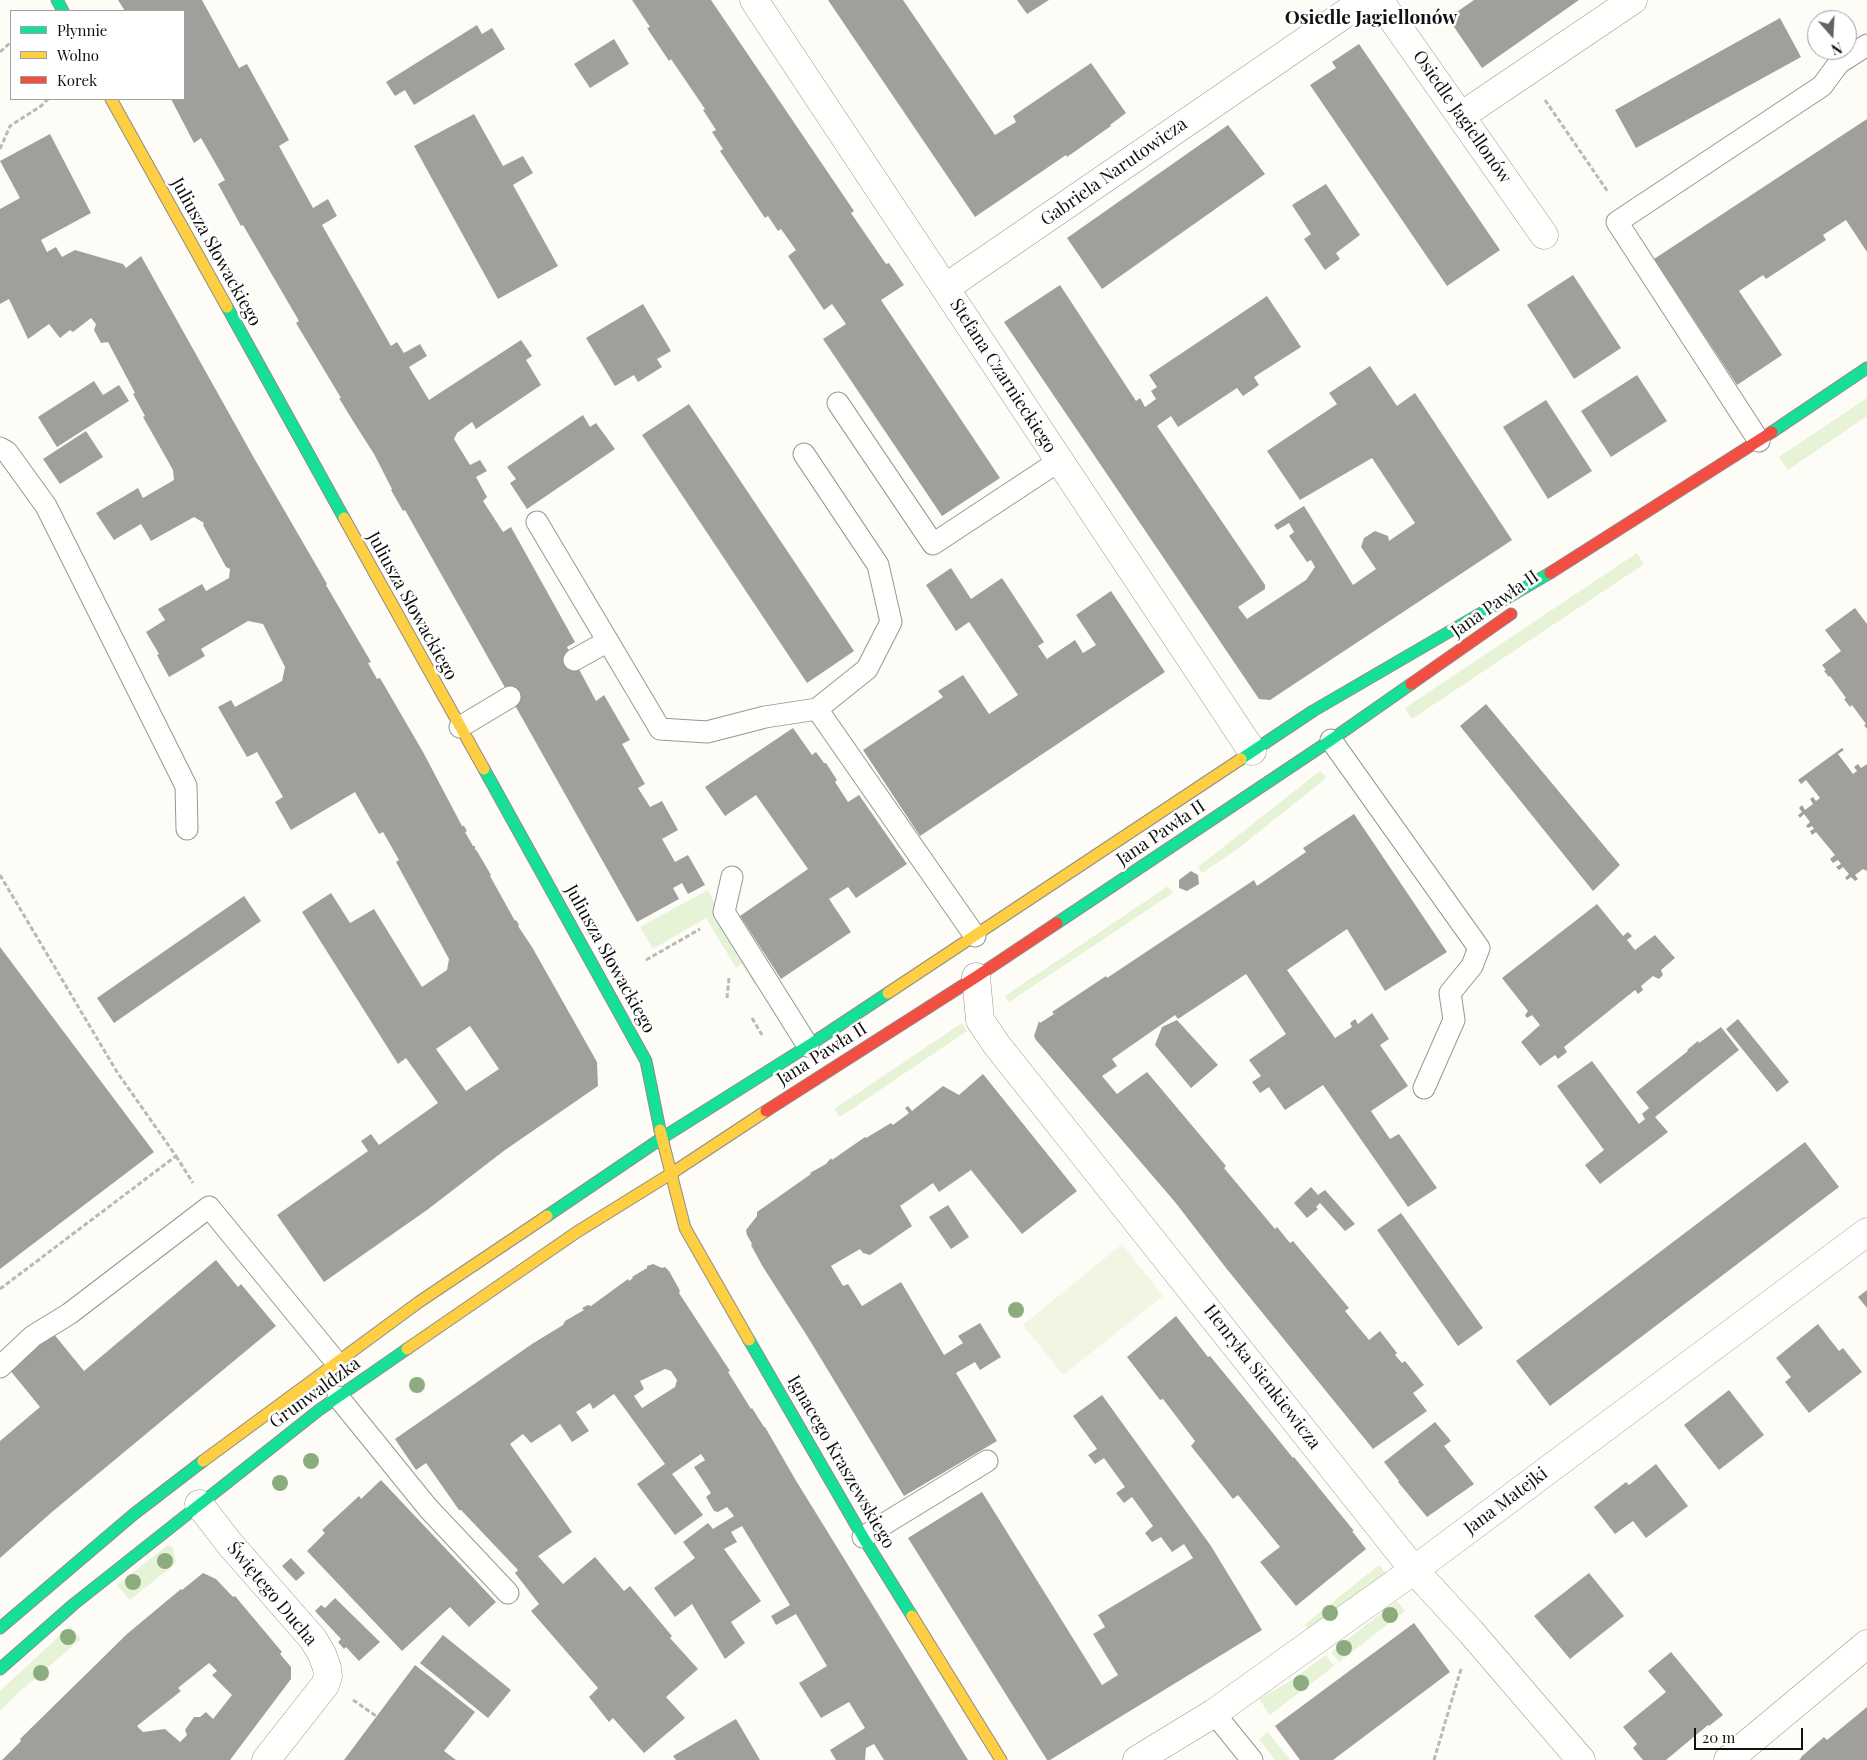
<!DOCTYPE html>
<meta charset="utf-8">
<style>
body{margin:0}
#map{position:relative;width:1867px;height:1760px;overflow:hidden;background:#fdfcf7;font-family:"Playfair Display",serif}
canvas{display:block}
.legend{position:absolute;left:10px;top:10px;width:175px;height:90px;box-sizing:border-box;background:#fff;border:1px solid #a0a0a0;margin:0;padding:6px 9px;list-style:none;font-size:15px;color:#111}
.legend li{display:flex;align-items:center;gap:10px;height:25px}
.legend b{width:25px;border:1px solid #a0a0a0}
.north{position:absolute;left:1807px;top:10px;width:50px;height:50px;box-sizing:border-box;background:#fff;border:1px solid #a0a0a0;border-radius:50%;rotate:161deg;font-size:14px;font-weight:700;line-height:20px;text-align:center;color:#111}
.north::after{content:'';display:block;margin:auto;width:18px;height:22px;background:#646362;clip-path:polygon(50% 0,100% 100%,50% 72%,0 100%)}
.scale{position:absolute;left:1694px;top:1728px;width:109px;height:22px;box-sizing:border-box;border:2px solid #111;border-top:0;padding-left:6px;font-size:15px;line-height:18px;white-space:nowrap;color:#111;-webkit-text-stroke:4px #fff;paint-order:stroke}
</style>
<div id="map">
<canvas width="1867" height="1760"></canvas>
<ul class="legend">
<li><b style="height:6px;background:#16e098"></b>Płynnie</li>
<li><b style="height:6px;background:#ffcf43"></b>Wolno</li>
<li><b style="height:6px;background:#f24e42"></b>Korek</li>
</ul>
<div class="north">N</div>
<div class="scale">20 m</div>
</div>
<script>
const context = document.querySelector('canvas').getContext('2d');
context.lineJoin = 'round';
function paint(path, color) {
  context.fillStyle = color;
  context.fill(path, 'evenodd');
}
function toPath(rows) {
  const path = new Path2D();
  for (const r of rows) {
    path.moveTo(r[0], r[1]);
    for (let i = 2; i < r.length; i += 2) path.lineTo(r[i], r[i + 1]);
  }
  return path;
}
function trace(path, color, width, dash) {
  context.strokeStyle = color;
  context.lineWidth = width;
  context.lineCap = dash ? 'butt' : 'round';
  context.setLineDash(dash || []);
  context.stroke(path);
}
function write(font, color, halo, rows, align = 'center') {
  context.font = font + ' "Playfair Display",serif';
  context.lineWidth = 5;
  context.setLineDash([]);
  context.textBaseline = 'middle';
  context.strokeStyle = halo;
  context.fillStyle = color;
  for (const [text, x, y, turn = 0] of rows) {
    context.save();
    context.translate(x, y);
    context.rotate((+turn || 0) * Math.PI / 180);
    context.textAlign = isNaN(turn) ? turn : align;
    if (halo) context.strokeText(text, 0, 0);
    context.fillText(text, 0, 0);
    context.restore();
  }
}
paint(toPath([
 [1867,398,1867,416,1788,470,1779,457],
 [1637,553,1644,564,1412,719,1405,708],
 [1320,771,1326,777,1324,780,1236,850,1202,873,1198,867],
 [1168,886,1173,893,1009,1002,1005,996],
 [708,890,725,925,759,980,754,984,742,964,736,968,706,918,653,949,640,927],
 [962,1023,967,1031,840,1117,834,1109],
 [168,1545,173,1548,176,1563,130,1600,117,1585],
 [1379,1565,1388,1576,1309,1630,1304,1625],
 [1397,1601,1405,1611,1339,1662,1331,1652],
 [70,1626,81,1639,18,1693,0,1711,0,1691],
 [1326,1655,1334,1666,1270,1715,1259,1699,1290,1681],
 [1268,1732,1290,1760,1275,1760,1259,1739]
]), '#e7f3d7');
paint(toPath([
 [1122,1244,1163,1296,1063,1375,1023,1325]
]), '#f0f6e1');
paint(toPath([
 [118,0,202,0,239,68,247,64,289,140,279,146,313,208,328,199,337,216,322,225,391,346,397,342,404,353,420,344,427,356,409,367,429,400,521,340,532,356,526,360,541,385,476,429,472,422,457,433,454,439,470,465,480,460,487,471,476,477,487,497,483,501,503,532,511,527,575,642,567,647,596,701,604,695,630,740,622,744,645,784,638,788,650,807,662,801,678,830,662,839,675,862,688,855,705,885,688,894,682,883,673,888,679,899,637,922,405,510,403,511,391,490,392,489,374,454,353,421,339,398,341,398,296,323,299,321,243,225,241,226,218,184,225,180,201,138,194,143,171,99,184,99,184,11,125,11],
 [632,0,711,0,854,211,851,213,886,264,889,263,904,285,881,300,1000,478,942,516,823,339,846,324,832,304,824,310,788,256,796,250,781,229,778,231,768,216,765,218,720,151,723,149,712,132,716,130,703,110,705,109,671,59,669,61,647,28,650,27],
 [828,0,903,0,995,135,1016,122,1013,116,1091,63,1126,113,1110,125,1111,126,1067,157,1066,155,975,217],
 [1017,0,1049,0,1027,14],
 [1474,0,1579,0,1482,68,1448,18],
 [1780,18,1801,57,1636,148,1615,110],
 [477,25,482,34,492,28,505,49,414,105,405,90,395,96,386,82],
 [614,39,629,64,590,88,574,64],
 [1359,44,1500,250,1447,286,1310,85,1336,68,1332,62],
 [474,114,503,166,523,156,533,173,513,185,558,266,498,299,414,146],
 [1867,119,1867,252,1846,220,1823,235,1826,240,1766,279,1763,275,1739,291,1782,355,1737,385,1654,259],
 [1228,125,1265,174,1102,289,1067,238],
 [50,134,91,213,41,240,47,252,56,247,62,257,75,250,123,264,126,268,141,256,254,458,327,584,326,585,371,662,368,663,377,679,380,678,423,752,462,826,464,826,467,831,465,832,473,846,475,846,475,849,477,851,491,875,490,876,515,921,516,920,519,925,518,926,532,947,597,1062,598,1086,505,1150,427,1210,324,1282,277,1215,368,1151,361,1141,371,1134,379,1145,438,1103,406,1058,398,1064,302,912,331,893,350,923,374,909,422,987,447,970,449,959,396,862,399,860,383,832,379,834,355,792,291,830,275,802,283,797,257,752,247,757,218,707,231,700,235,707,282,681,285,667,263,624,248,621,201,649,205,656,169,677,157,655,159,654,146,632,165,620,158,609,202,584,206,591,229,578,230,569,226,567,203,525,204,523,194,517,151,541,141,524,114,540,96,513,138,488,143,498,174,480,173,470,143,417,145,416,133,394,135,393,108,342,101,343,94,330,96,324,91,318,73,332,70,330,60,338,49,324,28,339,9,299,0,304,0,209,20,198,0,161],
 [470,1026,499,1069,466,1091,436,1049],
 [1326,184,1360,235,1336,253,1340,259,1325,270,1304,239,1311,234,1292,205],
 [1573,275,1621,348,1574,379,1527,305],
 [1060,285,1136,401,1140,398,1145,407,1156,399,1151,391,1157,387,1149,375,1267,296,1301,347,1254,377,1259,385,1243,396,1237,388,1178,427,1171,416,1157,426,1265,585,1265,589,1238,607,1247,619,1306,580,1315,567,1311,560,1307,562,1289,536,1294,532,1289,523,1277,530,1274,525,1304,506,1353,585,1376,569,1361,547,1364,538,1375,531,1388,536,1389,541,1415,523,1372,458,1300,500,1267,451,1337,404,1329,393,1370,366,1397,406,1415,393,1512,540,1270,700,1259,699,1004,322],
 [643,304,671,351,657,359,662,367,638,382,634,375,615,386,586,338],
 [1637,375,1667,421,1611,457,1581,411],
 [94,381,103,395,119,385,129,401,57,447,38,417],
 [1546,400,1592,471,1548,499,1503,427],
 [689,404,854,651,807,683,642,435],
 [583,415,590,427,596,423,615,449,527,509,510,483,516,479,507,467],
 [86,431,103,457,60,484,43,459],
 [951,568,971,599,1002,578,1044,642,1038,646,1047,659,1075,640,1083,653,1096,645,1076,615,1111,591,1165,672,920,836,863,750,943,697,938,691,963,675,989,714,1018,695,969,622,956,631,926,585],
 [1855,608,1867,624,1867,729,1864,725,1866,724,1852,705,1850,707,1844,699,1846,698,1830,676,1829,677,1824,671,1826,670,1822,665,1841,651,1825,630],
 [1486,704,1620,865,1593,891,1460,726],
 [793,728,812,755,816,752,824,763,826,763,837,780,835,782,848,802,859,795,907,864,856,898,848,887,829,899,851,932,781,979,740,916,808,869,756,795,725,816,705,787],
 [1842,748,1844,750,1838,754,1853,774,1857,771,1854,767,1858,764,1861,768,1867,764,1867,871,1863,869,1855,875,1858,879,1855,881,1851,877,1847,880,1845,878,1849,874,1843,867,1839,870,1836,867,1841,864,1838,860,1833,863,1830,859,1835,855,1816,832,1812,835,1810,831,1814,829,1812,826,1808,828,1806,826,1810,822,1804,814,1800,818,1798,815,1802,812,1799,808,1802,805,1805,810,1813,804,1810,799,1813,797,1816,801,1820,798,1806,780,1801,784,1798,780],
 [1354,814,1447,952,1385,991,1347,929,1287,970,1335,1038,1352,1027,1350,1023,1355,1019,1358,1024,1372,1013,1389,1039,1380,1045,1408,1086,1371,1111,1390,1139,1399,1134,1437,1188,1408,1207,1323,1085,1285,1110,1269,1087,1260,1093,1252,1082,1261,1076,1249,1060,1286,1034,1246,974,1178,1019,1175,1015,1112,1059,1117,1066,1102,1076,1117,1094,1147,1072,1226,1166,1224,1168,1275,1229,1277,1227,1290,1243,1293,1241,1349,1308,1345,1311,1369,1340,1380,1331,1397,1353,1395,1355,1402,1363,1405,1361,1424,1385,1413,1393,1427,1411,1373,1449,1226,1268,1175,1202,1036,1040,1034,1036,1039,1021,1040,1023,1054,1014,1052,1012,1106,976,1107,978,1254,880,1257,886,1306,852,1303,848],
 [1191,871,1198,875,1199,884,1187,891,1179,888,1179,880],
 [244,896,261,921,114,1023,97,998],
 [1597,904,1623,936,1628,932,1632,936,1627,940,1635,950,1655,935,1675,958,1661,970,1663,975,1659,979,1653,976,1641,986,1643,990,1638,994,1635,990,1564,1047,1567,1052,1558,1059,1555,1055,1540,1066,1521,1042,1540,1025,1532,1015,1527,1018,1525,1015,1528,1011,1502,978],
 [0,947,154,1152,0,1269],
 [1738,1019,1789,1082,1777,1092,1726,1029],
 [1177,1020,1218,1065,1191,1088,1155,1045,1162,1027],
 [1721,1027,1739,1050,1655,1117,1668,1132,1600,1184,1585,1165,1604,1150,1557,1086,1592,1061,1639,1124,1645,1119,1642,1114,1649,1108,1636,1092,1688,1051,1687,1050,1698,1041,1699,1043],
 [983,1074,1077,1191,1022,1234,971,1170,939,1192,933,1183,900,1206,912,1226,870,1255,863,1253,860,1249,831,1266,843,1286,848,1284,862,1306,901,1282,944,1355,963,1343,958,1336,980,1323,1001,1357,980,1370,975,1362,956,1373,997,1441,904,1496,809,1339,763,1267,751,1245,752,1244,747,1235,746,1230,757,1216,757,1212,811,1174,810,1173,826,1164,831,1158,832,1160,865,1137,866,1138,891,1123,893,1125,909,1113,905,1108,908,1106,912,1111,943,1086,959,1095],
 [1805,1142,1839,1187,1550,1406,1516,1361],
 [1311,1187,1318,1195,1325,1190,1355,1224,1345,1231,1320,1203,1316,1207,1318,1209,1307,1218,1294,1203],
 [948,1205,969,1237,951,1249,929,1217],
 [1401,1213,1483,1328,1458,1346,1377,1230],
 [216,1260,238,1287,241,1284,276,1326,52,1512,0,1558,0,1441,40,1407,9,1369,53,1333,84,1371],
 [653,1264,662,1268,665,1267,669,1271,678,1287,680,1291,679,1293,730,1371,728,1372,751,1409,752,1408,764,1427,765,1427,795,1479,968,1760,884,1760,874,1744,866,1748,865,1760,836,1760,830,1750,865,1728,849,1702,821,1718,799,1683,827,1666,796,1614,776,1625,771,1616,790,1605,742,1526,731,1532,737,1542,724,1549,761,1601,731,1622,745,1643,725,1659,692,1604,675,1617,654,1588,695,1558,683,1542,708,1523,713,1529,734,1516,727,1507,718,1512,714,1511,706,1497,711,1493,694,1467,705,1460,701,1454,672,1474,703,1515,675,1535,637,1484,665,1464,614,1394,593,1409,590,1403,576,1412,589,1431,572,1442,560,1424,531,1443,523,1434,510,1444,572,1532,538,1556,563,1584,595,1557,624,1591,630,1586,672,1636,670,1638,698,1669,666,1697,685,1718,644,1753,613,1718,609,1722,589,1697,598,1688,531,1611,539,1604,515,1573,518,1570,461,1510,459,1510,426,1463,416,1470,395,1439,532,1344,563,1325,565,1321,584,1310,582,1308,588,1305,591,1306,628,1279,629,1281,633,1278,632,1277,647,1268,647,1266],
 [665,1369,671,1371,677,1380,675,1387,642,1408,634,1396,644,1389,640,1381],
 [1867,1290,1867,1308,1858,1297],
 [1176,1316,1208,1357,1210,1356,1247,1401,1293,1458,1294,1457,1354,1531,1352,1531,1366,1549,1296,1606,1260,1562,1280,1547,1238,1495,1233,1499,1191,1446,1195,1441,1163,1399,1160,1400,1127,1357],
 [1818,1324,1839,1351,1843,1348,1862,1372,1809,1413,1785,1382,1791,1377,1776,1358],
 [1729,1390,1764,1435,1719,1470,1684,1425],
 [1102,1395,1211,1546,1262,1630,1050,1760,1047,1760,908,1538,982,1492,1102,1685,1118,1675,1093,1634,1105,1627,1098,1615,1193,1558,1184,1544,1172,1552,1161,1537,1152,1542,1145,1533,1153,1526,1132,1497,1124,1503,1116,1493,1125,1487,1104,1458,1095,1464,1088,1455,1097,1449,1073,1416],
 [1435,1422,1451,1441,1444,1446,1474,1484,1427,1517,1398,1482,1399,1481,1384,1462],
 [1656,1464,1688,1506,1646,1538,1633,1521,1615,1534,1594,1507,1626,1482,1629,1485],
 [381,1480,496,1602,469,1627,450,1607,402,1651,307,1551,325,1533,322,1530,359,1496,361,1499],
 [291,1558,305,1573,296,1581,282,1566],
 [203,1573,216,1579,233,1597,235,1596,282,1652,280,1654,291,1667,291,1679,230,1760,2,1760,21,1741,20,1739,127,1634,181,1589,182,1590],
 [209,1663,217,1671,212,1675,232,1695,213,1719,206,1712,200,1717,194,1717,185,1730,187,1735,180,1742,165,1729,143,1732,137,1726,181,1691,178,1688],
 [1589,1573,1624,1616,1570,1659,1534,1616],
 [335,1598,380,1642,359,1661,346,1647,344,1649,338,1642,341,1639,315,1611,321,1605,325,1608],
 [1414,1623,1450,1672,1333,1760,1300,1760,1275,1726],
 [443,1635,511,1690,488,1718,420,1663],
 [1671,1652,1723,1715,1709,1726,1708,1725,1666,1760,1643,1760,1633,1748,1637,1744,1623,1727,1666,1692,1648,1671],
 [415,1665,475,1712,444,1751,456,1760,344,1760],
 [1867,1707,1867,1760,1799,1760,1801,1758,1801,1757,1824,1737,1827,1740],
 [736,1719,760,1760,676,1760,673,1756]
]), '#a19f9c');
const lane = toPath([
 [838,403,933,544,1059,461],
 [1759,441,1617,222,1822,86,1839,63,1867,45],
 [0,448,7,452,46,506,186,786,187,829],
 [804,454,878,565,891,622,867,669,817,709],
 [537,522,660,729,707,732,765,717,817,709,975,936],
 [574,660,608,641],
 [460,727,510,697],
 [1331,740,1479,948,1472,966,1450,993,1454,1020,1424,1088],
 [732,877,724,912,808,1046],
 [0,1367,33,1336,69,1314,209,1207,336,1362],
 [338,1397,428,1508,508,1593],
 [863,1537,987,1461],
 [1214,1713,1252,1760]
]);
const street = toPath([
 [754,0,1252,751],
 [1379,0,1544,235],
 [1461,116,1633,0],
 [945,288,1365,0],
 [976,977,980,1020,996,1044,1414,1570,1471,1632,1581,1760],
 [199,1504,229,1543,313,1639,322,1654,327,1668,328,1676,325,1685,266,1760],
 [1137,1760,1214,1713,1414,1570,1867,1232],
 [1728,1760,1867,1644]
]);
const fast = toPath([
 [57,0,63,11],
 [227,307,344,518],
 [1772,432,1867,368],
 [1241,759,1313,711,1550,573],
 [484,769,646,1061,660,1130],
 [1057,923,1331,740,1411,684],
 [547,1216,662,1138,808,1046,888,993],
 [749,1340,863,1537,912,1616],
 [0,1628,134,1514,203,1461],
 [0,1669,74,1604,319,1410,407,1349]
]);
const slow = toPath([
 [111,99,227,307],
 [344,518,484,769],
 [888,993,1241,759],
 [660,1130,685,1228,749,1340],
 [407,1349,577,1232,672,1173,766,1111],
 [203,1461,419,1302,547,1216],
 [912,1616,1001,1760]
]);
const jam = toPath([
 [1550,573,1772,432],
 [1411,684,1511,614],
 [766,1111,976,977,1057,923]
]);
trace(lane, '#979795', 23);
trace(street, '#979795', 29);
trace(fast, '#8e8d8b', 13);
trace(slow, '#8e8d8b', 13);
trace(jam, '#8e8d8b', 13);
trace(toPath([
 [0,52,11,42],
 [1545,100,1608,192],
 [0,149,10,126,41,106,48,99],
 [0,875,117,1072,176,1156,0,1289],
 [646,960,700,929],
 [727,998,729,978],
 [752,1018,762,1035],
 [176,1156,193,1183],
 [353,1700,376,1716],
 [1434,1760,1461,1669]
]), '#b9b9b8', 3, [5, 2.5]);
trace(lane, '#fffffe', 21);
trace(street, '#fffffe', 28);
trace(fast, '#16e098', 11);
trace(slow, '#ffcf43', 11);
trace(jam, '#f24e42', 11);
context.fillStyle = '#8cac80';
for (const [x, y] of [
 [1016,1310],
 [417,1385],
 [311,1461],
 [280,1483],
 [165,1561],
 [133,1582],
 [1330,1613],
 [1390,1615],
 [68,1637],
 [1344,1648],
 [41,1673],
 [1301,1683]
]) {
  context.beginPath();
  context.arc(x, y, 8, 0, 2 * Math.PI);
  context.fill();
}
write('18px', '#111', '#fff', [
 ["Osiedle Jagiellonów",1462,117,55],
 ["Gabriela Narutowicza",1114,172,-35],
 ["Juliusza Słowackiego",216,252,61],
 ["Stefana Czarnieckiego",1003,376,57],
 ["Jana Pawła II",1495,604,-35],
 ["Juliusza Słowackiego",412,606,61],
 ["Jana Pawła II",1161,833,-34],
 ["Juliusza Słowackiego",610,959,61],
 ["Jana Pawła II",822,1054,-32],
 ["Henryka Sienkiewicza",1262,1377,52],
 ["Grunwaldzka",315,1393,-36],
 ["Ignacego Kraszewskiego",841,1462,60],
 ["Jana Matejki",1506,1501,-37],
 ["Świętego Ducha",272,1594,50]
]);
write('bold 19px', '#111', '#fff', [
 ["Osiedle Jagiellonów",1371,18]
]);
</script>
